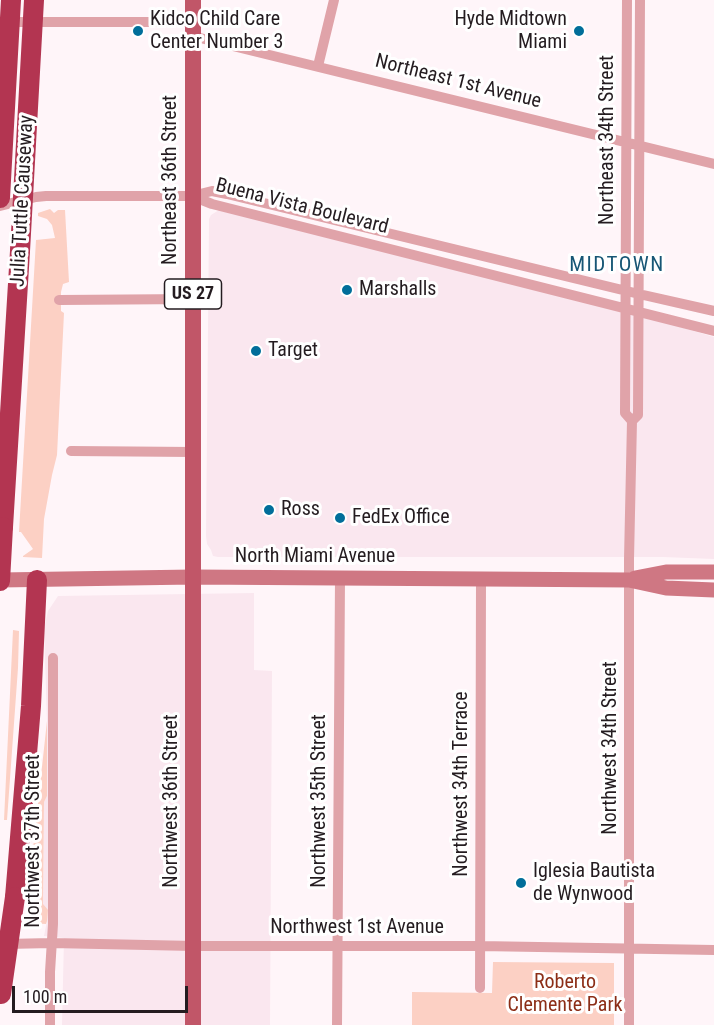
<!DOCTYPE html>
<style>
body{margin:0}
#map{position:relative;width:714px;height:1025px;overflow:hidden;background:#fff5f9;font-family:"Roboto Condensed",sans-serif}
canvas{display:block}
.scale{position:absolute;left:12px;top:986px;width:176px;height:27px;box-sizing:border-box;border:3px solid #241c20;border-top:0;padding-left:8px;font-size:18px;line-height:21px;white-space:nowrap;color:#241c20;-webkit-text-stroke:4px #fff;paint-order:stroke}
</style>
<div id="map">
<canvas width="714" height="1025"></canvas>
<div class="scale">100 m</div>
</div>
<script>
const context = document.querySelector('canvas').getContext('2d');
context.lineJoin = 'round';
function paint(path, color) {
  context.fillStyle = color;
  context.fill(path, 'evenodd');
}
function toPath(rows) {
  const path = new Path2D();
  for (const r of rows) {
    path.moveTo(r[0], r[1]);
    for (let i = 2; i < r.length; i += 2) path.lineTo(r[i], r[i + 1]);
  }
  return path;
}
function trace(path, color, width, dash) {
  context.strokeStyle = color;
  context.lineWidth = width;
  context.lineCap = dash ? 'butt' : 'round';
  context.setLineDash(dash || []);
  context.stroke(path);
}
function write(font, color, halo, rows, align = 'center') {
  context.font = font + ' "Roboto Condensed",sans-serif';
  context.lineWidth = 6;
  context.setLineDash([]);
  context.textBaseline = 'middle';
  context.strokeStyle = halo;
  context.fillStyle = color;
  for (const [text, x, y, turn = 0] of rows) {
    context.save();
    context.translate(x, y);
    context.rotate((+turn || 0) * Math.PI / 180);
    context.textAlign = isNaN(turn) ? turn : align;
    if (halo) context.strokeText(text, 0, 0);
    context.fillText(text, 0, 0);
    context.restore();
  }
}
paint(toPath([
 [219,210,653,319,714,337,714,559,663,557,218,557,213,556,211,550,207,544,206,536,209,224,209,219,211,215],
 [254,593,254,670,272,671,270,1025,62,1025,64,938,44,936,47,921,43,904,44,802,47,796,47,721,44,628,48,611,58,596]
]), '#fae7ef');
paint(toPath([
 [50,209,54,213,58,210,65,210,69,282,63,284,61,292,61,311,64,313,57,455,52,475,44,519,42,558,23,557,23,556,33,549,21,532,19,532,36,240,55,238,52,225,47,219,38,216,38,213],
 [13,630,19,631,18,668,7,820,4,820],
 [47,721,47,796,44,802,43,904,48,910,47,921,46,924,26,923,26,921,30,918,26,913],
 [493,962,614,963,614,1025,412,1025,412,992,492,993]
]), '#fcd0c4');
trace(toPath([
 [627,0,625,413,632,421],
 [0,22,193,22],
 [192,36,714,164],
 [318,66,334,0],
 [192,196,212,191,227,194,639,294,714,311],
 [0,206,36,197,46,196,192,196,212,204,714,331],
 [59,300,193,299],
 [71,451,193,452],
 [6,944,52,943,194,946,480,946,714,950],
 [480,988,481,579],
 [50,1025,50,972,53,924,53,658],
 [337,1025,340,578],
 [629,1025,629,559,632,421,638,415,640,0]
]), '#e0a3a9', 10);
trace(toPath([
 [635,578,666,572,714,572],
 [0,580,193,577,629,580,666,588,714,590]
]), '#cf7783', 15);
trace(toPath([
 [193,0,193,1025]
]), '#c15668', 16);
trace(toPath([
 [3,527,20,251],
 [15,897,31,706,37,580]
]), '#b33551', 20);
trace(toPath([
 [0,198,11,0],
 [20,251,34,0],
 [0,581,3,527],
 [1,994,15,897]
]), '#b33551', 20);
for (const [x, y, r, color] of [
 [138,31,6,"#016e9a"],
 [579,31,6,"#016e9a"],
 [347,290,6,"#016e9a"],
 [256,351,6,"#016e9a"],
 [269,510,6,"#016e9a"],
 [340,518,6,"#016e9a"],
 [521,883,6,"#016e9a"]
]) {
  const dot = new Path2D();
  dot.arc(x, y, r, 0, 2 * Math.PI);
  context.fillStyle = color;
  context.fill(dot);
  trace(dot, '#fff', 2);
}
for (const [x, y, w] of [
 [193,294,57]
]) {
  const box = new Path2D();
  box.roundRect(x - w / 2, y - 15, w, 30, 4.5);
  context.fillStyle = '#fff';
  context.fill(box);
  trace(box, '#241c20', 1.5);
}
write('bold 18px', '#241c20', null, [
 ["US 27",193,294]
]);
write('20px', '#241c20', '#fff', [
 ["Kidco Child Care",150,20],
 ["Center Number 3",150,43],
 ["Hyde Midtown",567,20,"right"],
 ["Miami",567,43,"right"],
 ["Marshalls",359,290],
 ["Target",268,351],
 ["Ross",281,510],
 ["FedEx Office",352,518],
 ["Iglesia Bautista",533,872],
 ["de Wynwood",533,895]
], 'left');
write('20px', '#241c20', '#fff', [
 ["Northeast 1st Avenue",458,82,14],
 ["Northeast 34th Street",608,140,-90],
 ["Northeast 36th Street",171,180,-90],
 ["Julia Tuttle Causeway",23,201,-87],
 ["Buena Vista Boulevard",302,207,14],
 ["North Miami Avenue",315,557],
 ["Northwest 34th Street",611,748,-90],
 ["Northwest 34th Terrace",462,784,-90],
 ["Northwest 36th Street",172,801,-90],
 ["Northwest 35th Street",320,801,-90],
 ["Northwest 37th Street",34,841,-90],
 ["Northwest 1st Avenue",357,928]
]);
write('20px', '#8c2e17', '#fff', [
 ["Roberto",565,983],
 ["Clemente Park",565,1006]
]);
context.letterSpacing = '1.5px';
write('21px', '#175675', '#fff', [
 ["MIDTOWN",617,266]
]);
context.letterSpacing = '0px';
</script>
